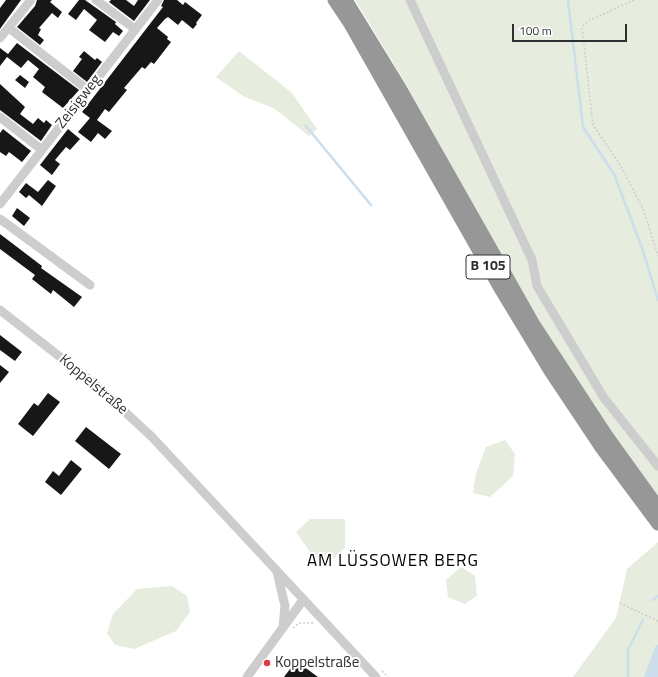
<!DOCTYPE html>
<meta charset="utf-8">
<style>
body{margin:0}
#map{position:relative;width:658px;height:677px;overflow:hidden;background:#fff;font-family:"Titillium Web",sans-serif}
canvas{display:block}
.scale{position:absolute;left:512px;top:24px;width:115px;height:18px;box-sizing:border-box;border:2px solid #303030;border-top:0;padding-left:5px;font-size:12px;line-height:14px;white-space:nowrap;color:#303030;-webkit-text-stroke:3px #fff;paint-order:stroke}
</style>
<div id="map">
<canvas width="658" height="677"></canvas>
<div class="scale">100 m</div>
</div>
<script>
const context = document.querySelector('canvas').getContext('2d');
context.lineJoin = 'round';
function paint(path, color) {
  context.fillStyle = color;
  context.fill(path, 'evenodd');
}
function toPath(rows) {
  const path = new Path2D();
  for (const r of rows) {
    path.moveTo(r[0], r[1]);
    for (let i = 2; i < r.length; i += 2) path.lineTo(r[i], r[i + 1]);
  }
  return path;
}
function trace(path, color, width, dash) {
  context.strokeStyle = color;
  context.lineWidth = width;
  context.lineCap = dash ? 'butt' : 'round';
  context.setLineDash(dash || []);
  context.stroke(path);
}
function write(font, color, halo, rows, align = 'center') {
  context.font = font + ' "Titillium Web",sans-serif';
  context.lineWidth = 4;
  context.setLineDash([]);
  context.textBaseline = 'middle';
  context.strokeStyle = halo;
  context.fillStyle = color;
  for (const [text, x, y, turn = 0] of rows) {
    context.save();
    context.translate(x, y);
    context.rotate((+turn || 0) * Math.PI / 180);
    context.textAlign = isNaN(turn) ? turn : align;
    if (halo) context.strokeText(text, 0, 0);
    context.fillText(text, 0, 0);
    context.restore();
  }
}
paint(toPath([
 [355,0,658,0,658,497,611,434,510,274,406,84],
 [239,51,292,93,317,129,309,136,275,109,243,96,216,77],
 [505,440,515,454,513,476,490,497,473,493,476,473,486,447],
 [310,519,345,519,345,548,330,562,318,563,296,532],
 [658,542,658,677,573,677,616,618,627,569],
 [461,567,475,576,477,596,465,604,448,597,446,580],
 [172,586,187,596,190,612,176,631,134,649,115,645,107,633,113,614,137,589]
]), '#e6ecde');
paint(toPath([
 [656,645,658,645,658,677,644,677]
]), '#ccdeeb');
trace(toPath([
 [568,0,583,127,614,174,642,248,658,300],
 [306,126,371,205],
 [653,600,658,596],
 [628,677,628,650,643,620]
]), '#ccdeeb', 2.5);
paint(toPath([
 [6,0,21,0,0,29,0,8],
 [37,0,52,0,50,2,62,12,58,18,52,13,39,28,41,29,38,35,44,40,40,45,17,27,35,6],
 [79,0,85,0,116,22,115,24,123,31,119,36,113,32,105,42,89,30,97,20,84,9,76,20,68,14],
 [111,0,126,0,134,6,138,0,150,0,134,21,109,2],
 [164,0,177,0,183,5,185,2,202,15,196,23,197,24,193,29,182,20,178,25,168,17,165,19,157,28,168,37,167,39,171,42,154,64,151,62,145,69,142,67,124,88,127,90,109,112,105,109,97,120,112,131,105,139,98,133,91,142,78,132,90,118,82,112,163,7,161,6],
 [17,43,79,90,63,108,42,92,45,87,33,77,39,69,28,60,21,68,7,57,0,66,0,48,8,54],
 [84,51,95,60,97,58,102,62,87,82,73,71,82,59,79,57],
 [20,75,29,82,25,88,15,80],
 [0,84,25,107,20,114,33,124,38,118,44,123,46,120,52,125,41,141,0,110],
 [3,129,31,151,22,162,9,152,6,156,0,152,0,133],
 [68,129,80,139,70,150,66,147,55,160,60,164,52,175,40,165],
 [48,180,56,186,42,206,29,195,26,198,19,192,26,183,38,192],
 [17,208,30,218,24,226,12,216],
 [0,234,42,266,41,268,82,297,74,307,53,290,51,294,32,279,35,275,0,249],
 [0,335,22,352,15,361,0,350],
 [0,365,9,372,0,383],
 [48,393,60,402,33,436,18,424,34,403,38,406],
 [86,427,121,454,109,469,75,441],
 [71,460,82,469,61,495,45,482,53,471,59,476],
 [296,661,318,677,284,677]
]), '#171717');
trace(toPath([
 [634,0,588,21,582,27,593,125,621,166,644,211,658,256],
 [620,603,658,621],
 [293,628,299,623,314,623],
 [382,671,388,677]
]), '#cdcdcd', 1.5, [2, 2]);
trace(toPath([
 [96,0,135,29],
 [410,0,532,260,537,286,604,398,658,466],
 [9,28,88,90],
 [0,38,31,0],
 [0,117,42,150],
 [0,204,158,0],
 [0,219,90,285],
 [0,310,96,385,152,437,376,677],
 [277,572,285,606,283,628],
 [247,677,303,600]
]), '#cdcdcd', 9);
trace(toPath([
 [334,0,350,24,501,290,550,371,600,446,658,524],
 [346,0,400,88,533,323,607,436,658,507]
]), '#979797', 13);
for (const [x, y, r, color] of [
 [267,663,4,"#de3b46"]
]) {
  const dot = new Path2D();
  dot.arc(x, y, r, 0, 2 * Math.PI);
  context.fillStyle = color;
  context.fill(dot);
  trace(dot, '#fff', 1.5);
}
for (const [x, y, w] of [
 [488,267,44]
]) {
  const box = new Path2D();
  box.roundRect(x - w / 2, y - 12, w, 24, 3);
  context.fillStyle = '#fff';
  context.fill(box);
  trace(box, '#303030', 1);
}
write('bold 14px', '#303030', null, [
 ["B 105",488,267]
]);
write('15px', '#303030', '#fff', [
 ["Zeisigweg",79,102,-52],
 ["Koppelstraße",93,385,40]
]);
write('15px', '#303030', '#fff', [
 ["Koppelstraße",275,663]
], 'left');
context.letterSpacing = '1px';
write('17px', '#000', '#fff', [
 ["AM LÜSSOWER BERG",393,562]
]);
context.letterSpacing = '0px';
</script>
